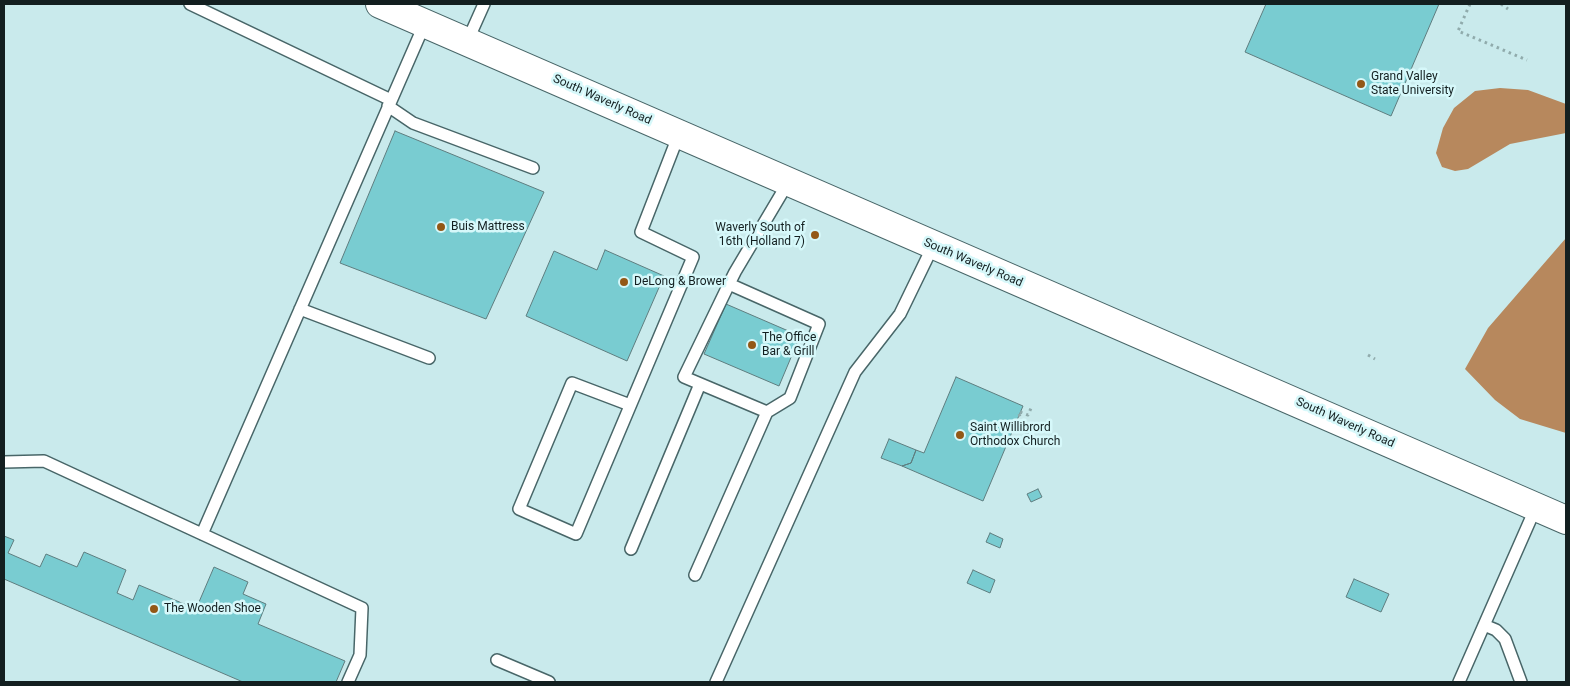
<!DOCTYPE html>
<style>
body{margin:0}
#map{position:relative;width:1570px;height:686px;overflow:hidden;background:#c9eaec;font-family:Roboto,sans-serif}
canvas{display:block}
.frame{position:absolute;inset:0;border:5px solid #131f20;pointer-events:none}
</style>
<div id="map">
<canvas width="1570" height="686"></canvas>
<div class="frame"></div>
</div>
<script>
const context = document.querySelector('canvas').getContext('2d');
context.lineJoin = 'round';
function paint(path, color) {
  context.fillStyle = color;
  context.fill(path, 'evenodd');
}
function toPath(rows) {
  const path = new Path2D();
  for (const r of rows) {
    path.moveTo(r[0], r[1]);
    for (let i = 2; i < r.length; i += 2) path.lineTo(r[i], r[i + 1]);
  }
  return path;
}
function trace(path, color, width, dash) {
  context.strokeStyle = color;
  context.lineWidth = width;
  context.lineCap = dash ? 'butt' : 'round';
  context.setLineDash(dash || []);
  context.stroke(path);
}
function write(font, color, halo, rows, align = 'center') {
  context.font = font + ' Roboto,sans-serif';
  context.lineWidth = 5;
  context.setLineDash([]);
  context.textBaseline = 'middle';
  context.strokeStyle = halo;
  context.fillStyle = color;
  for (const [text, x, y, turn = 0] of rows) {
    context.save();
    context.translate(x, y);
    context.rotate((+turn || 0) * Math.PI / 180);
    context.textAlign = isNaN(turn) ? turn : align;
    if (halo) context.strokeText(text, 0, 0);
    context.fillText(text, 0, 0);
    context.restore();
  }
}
paint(toPath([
 [1500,88,1528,90,1566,104,1566,133,1510,144,1468,169,1455,171,1442,167,1436,153,1443,128,1454,108,1475,91],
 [1566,238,1566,433,1520,419,1495,400,1465,369,1488,328]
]), '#b7885d');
const building = toPath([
 [1266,4,1439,4,1391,116,1245,52,1266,4],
 [395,131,544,192,486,319,340,263,395,131],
 [605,250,664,276,627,361,526,316,554,251,597,270,605,250],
 [726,304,800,336,779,386,704,354,726,304],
 [956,377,1023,406,983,501,902,466,911,463,916,450,924,453,956,377],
 [889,439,916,450,911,463,902,466,881,458,889,439],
 [1038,489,1042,497,1031,502,1027,494,1038,489],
 [990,533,1003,539,1000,548,986,542,990,533],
 [4,536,14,540,8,553,40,567,46,554,77,567,84,552,126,570,117,593,133,600,139,585,196,609,214,567,248,582,243,594,266,604,258,624,345,661,336,682,243,682,4,579,4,536],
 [973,570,995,580,990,593,967,583,973,570],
 [1354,579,1389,594,1381,612,1346,597,1354,579]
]);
paint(building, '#79ccd1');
trace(building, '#5e7d7f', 1);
const lane = toPath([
 [190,4,391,100],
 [467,42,484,4],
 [388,106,413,123,533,168],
 [729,284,819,324,790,398,767,412,684,377,729,284,735,272,789,181],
 [300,309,429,358],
 [630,405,572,383,519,509,576,534,693,257,641,232,679,134],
 [4,462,44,461,362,608,360,655,348,682],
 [202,534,425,23],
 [631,549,700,384],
 [695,575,767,412],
 [1484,625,1496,630,1505,639,1521,682],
 [497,660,549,682],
 [716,682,855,372,900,314,933,246],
 [1459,682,1536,507]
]);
const secondary = toPath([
 [380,4,1566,520]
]);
trace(lane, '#486668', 14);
trace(secondary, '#486668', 30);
trace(toPath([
 [1470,4,1458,31,1527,60],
 [1501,4,1508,9],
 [1368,355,1375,359],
 [1020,412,1028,415,1032,406],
 [1019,414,1028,436,1045,444]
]), '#90abac', 3, [2.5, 4]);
trace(lane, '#fff', 11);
trace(secondary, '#fff', 28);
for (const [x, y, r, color] of [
 [1361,84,5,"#935816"],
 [441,227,5,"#935816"],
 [815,235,5,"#935816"],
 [624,282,5,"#935816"],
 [752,345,5,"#935816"],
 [960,435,5,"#935816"],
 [154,609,5,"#935816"]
]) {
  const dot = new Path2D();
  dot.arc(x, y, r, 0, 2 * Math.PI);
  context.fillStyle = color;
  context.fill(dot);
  trace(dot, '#d6f8fa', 2);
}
write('12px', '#131f20', '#d6f8fa', [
 ["Grand Valley",1371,77],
 ["State University",1371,91],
 ["Buis Mattress",451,227],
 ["Waverly South of",805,228,"right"],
 ["16th (Holland 7)",805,242,"right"],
 ["DeLong & Brower",634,282],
 ["The Office",762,338],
 ["Bar & Grill",762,352],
 ["Saint Willibrord",970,428],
 ["Orthodox Church",970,442],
 ["The Wooden Shoe",164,609]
], 'left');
write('12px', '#131f20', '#d6f8fa', [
 ["South Waverly Road",602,100,24],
 ["South Waverly Road",973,263,23],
 ["South Waverly Road",1345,423,24]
]);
</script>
